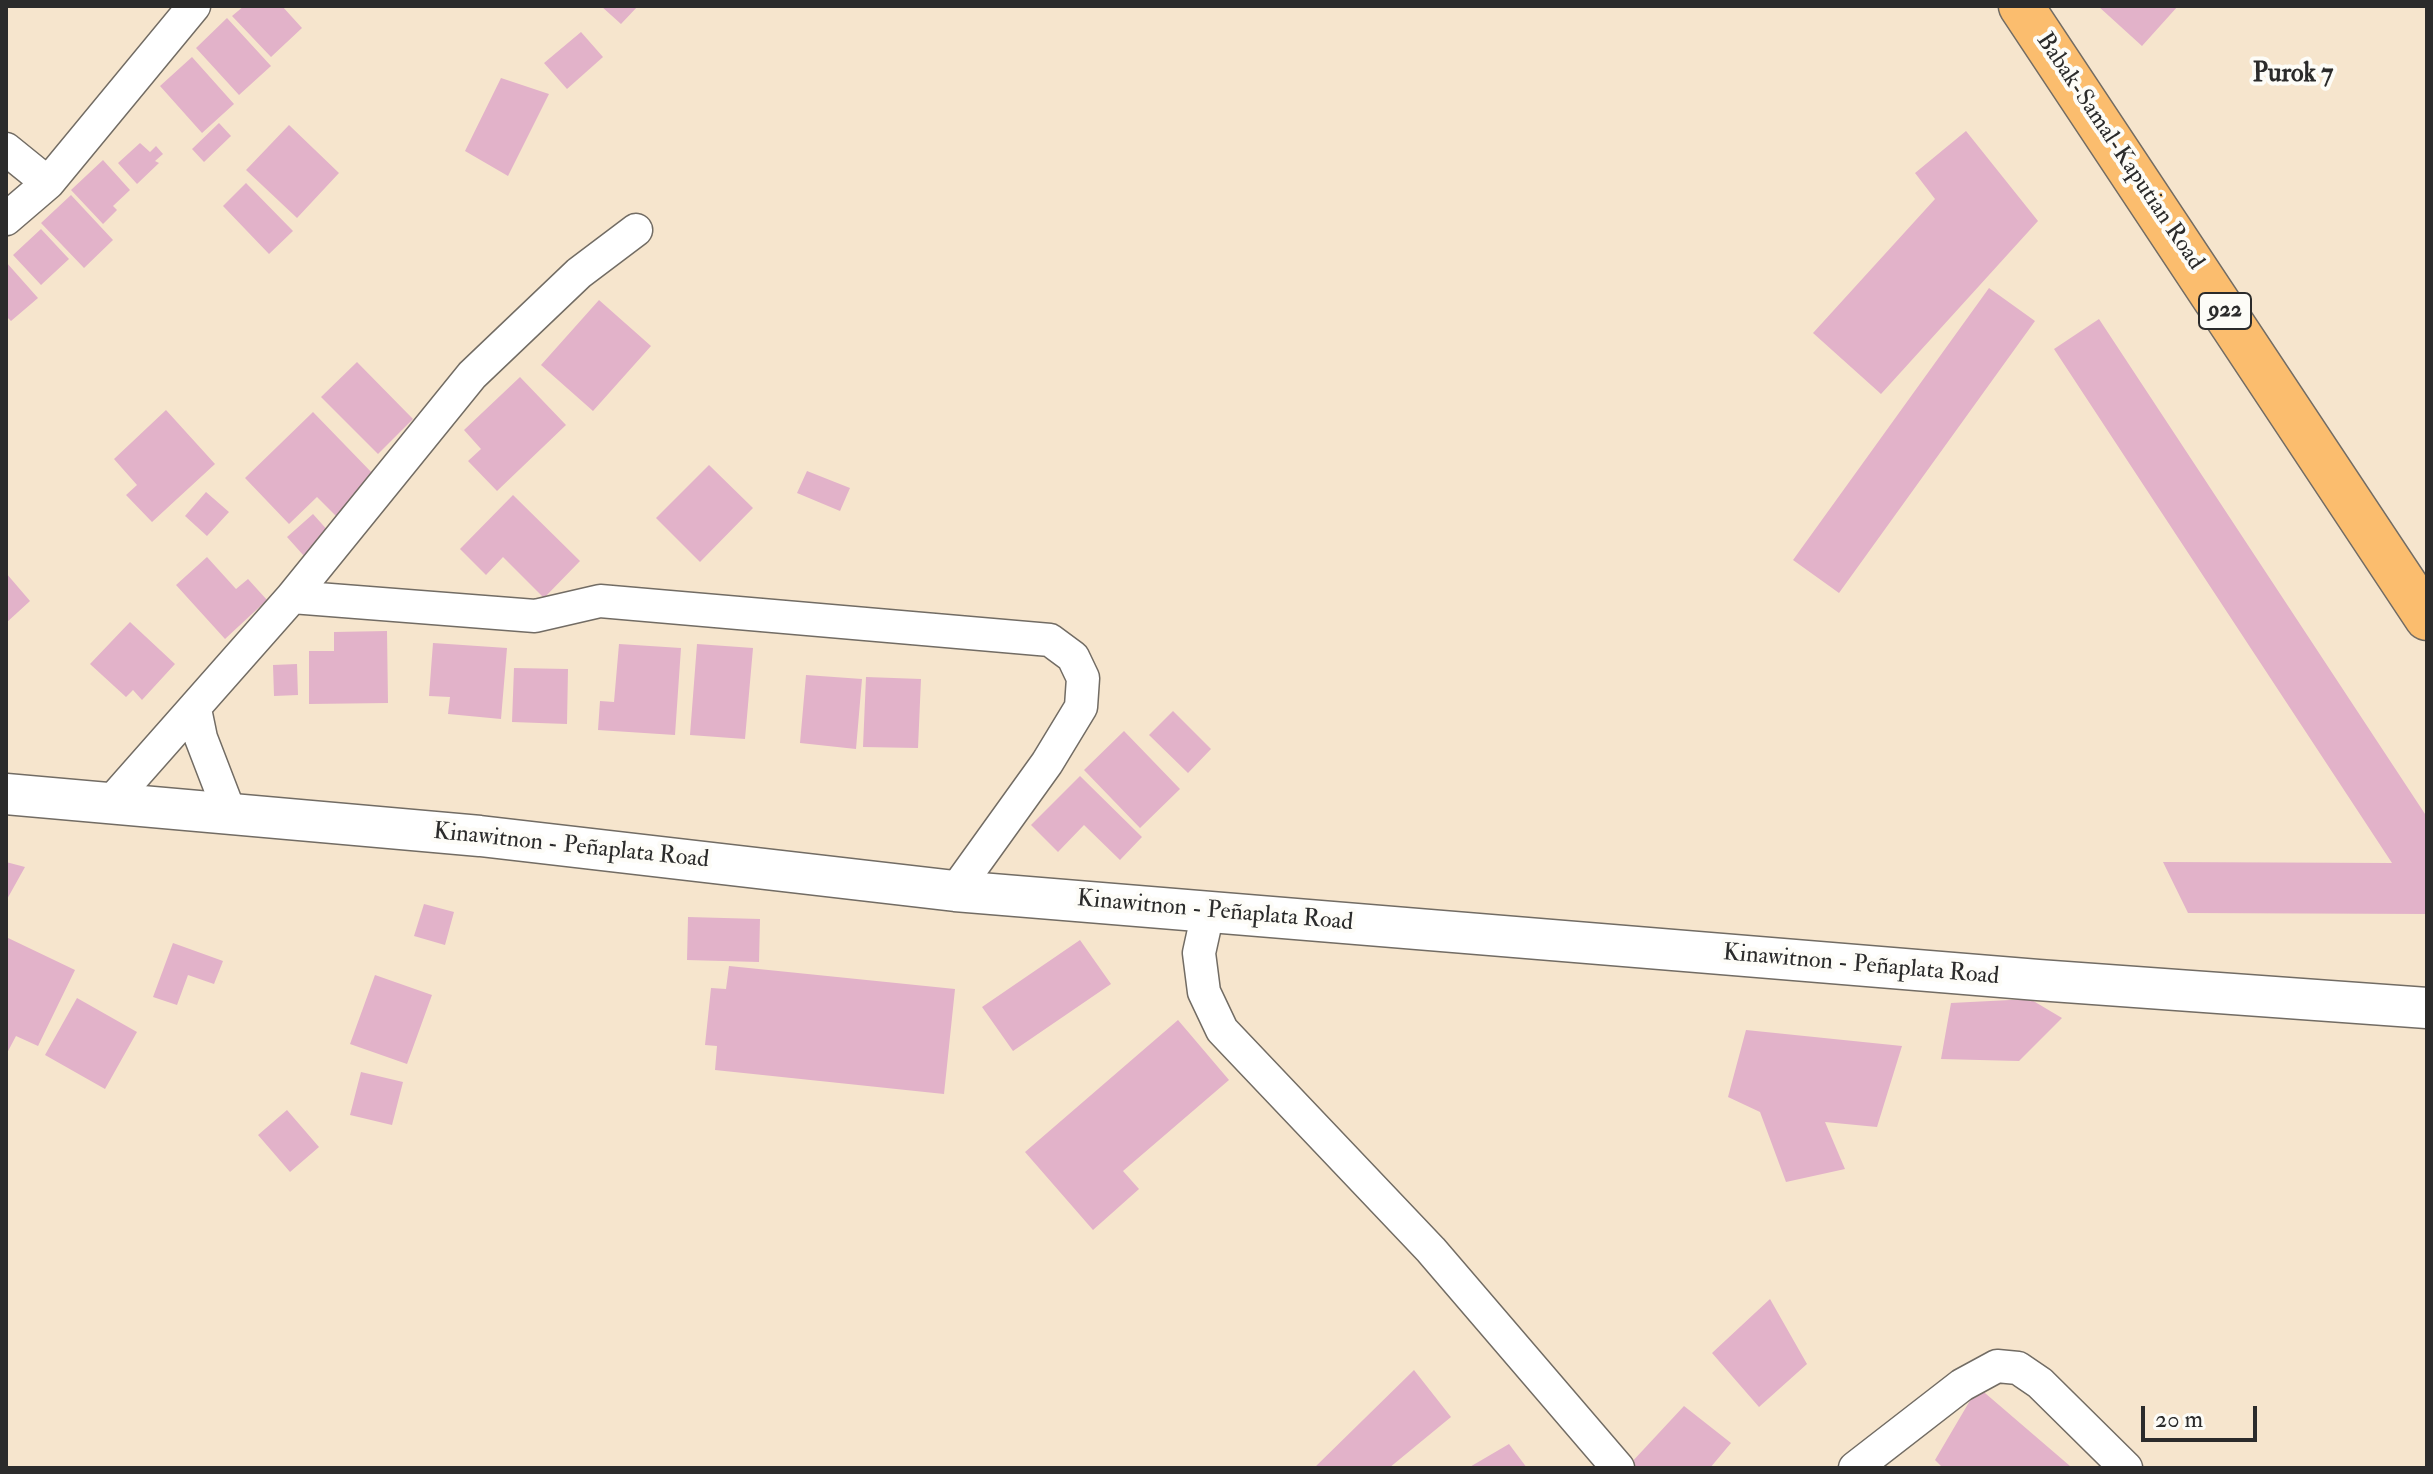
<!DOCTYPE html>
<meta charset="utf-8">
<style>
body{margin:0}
#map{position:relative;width:2433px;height:1474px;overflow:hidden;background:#f6e5cd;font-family:"IM FELL Double Pica",serif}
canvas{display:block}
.frame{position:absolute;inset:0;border:8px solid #2b2b2b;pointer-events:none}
.scale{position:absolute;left:2141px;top:1406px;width:116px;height:36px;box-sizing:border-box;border:4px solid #2b2b2b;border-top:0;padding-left:10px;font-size:24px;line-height:28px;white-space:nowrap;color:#2b2b2b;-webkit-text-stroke:6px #fdfcf7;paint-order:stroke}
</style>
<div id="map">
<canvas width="2433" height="1474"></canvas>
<div class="frame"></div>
<div class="scale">20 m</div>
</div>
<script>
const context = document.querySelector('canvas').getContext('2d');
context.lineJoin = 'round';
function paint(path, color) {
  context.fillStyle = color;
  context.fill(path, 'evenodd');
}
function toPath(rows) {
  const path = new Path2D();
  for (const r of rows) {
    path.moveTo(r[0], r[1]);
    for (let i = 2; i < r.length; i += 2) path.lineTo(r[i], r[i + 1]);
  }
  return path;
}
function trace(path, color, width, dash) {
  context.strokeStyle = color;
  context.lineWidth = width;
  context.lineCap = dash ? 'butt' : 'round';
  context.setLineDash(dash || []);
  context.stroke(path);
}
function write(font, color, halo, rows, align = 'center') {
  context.font = font + ' "IM FELL Double Pica",serif';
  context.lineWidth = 8;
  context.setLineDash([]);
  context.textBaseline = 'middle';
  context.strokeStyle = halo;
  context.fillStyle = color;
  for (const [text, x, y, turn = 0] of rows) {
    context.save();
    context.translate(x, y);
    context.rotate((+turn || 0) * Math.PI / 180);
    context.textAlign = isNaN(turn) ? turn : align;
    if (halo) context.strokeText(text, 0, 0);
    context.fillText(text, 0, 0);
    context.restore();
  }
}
paint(toPath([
 [244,6,282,6,302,28,271,57,232,16],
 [601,6,638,6,621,24],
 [2098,6,2178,6,2142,46],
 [227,18,271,66,239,95,196,48],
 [581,32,603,57,567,89,544,63],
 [192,57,234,104,202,133,160,86],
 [501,78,549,94,508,176,465,151],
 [219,123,231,136,204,162,192,149],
 [289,125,339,173,297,218,246,170],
 [1966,131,2038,221,1881,394,1813,333,1935,199,1915,173],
 [140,143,150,152,156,146,163,154,155,161,159,163,137,184,118,163],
 [103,160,130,190,113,206,117,210,103,224,71,190],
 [246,183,293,231,269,254,223,206],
 [71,195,113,240,84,268,41,223],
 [41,229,69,259,41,285,13,255],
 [6,262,38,298,11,321,6,316],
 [1989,288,2035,321,1839,593,1793,560],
 [599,300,651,346,593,411,541,365],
 [2099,319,2427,817,2427,914,2188,913,2163,862,2392,863,2054,349],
 [357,362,413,419,378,454,321,397],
 [520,377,566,425,497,491,468,461,481,449,464,430],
 [166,410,215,464,152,522,126,495,137,485,114,459],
 [313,412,376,477,336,516,317,497,289,524,245,478],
 [709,465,753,508,700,562,656,518],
 [807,471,850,488,840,511,797,493],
 [206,492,229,512,207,536,185,516],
 [513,495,580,561,544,598,503,557,486,575,460,549],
 [313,514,330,533,304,556,287,537],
 [207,557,236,589,248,579,267,600,225,639,176,585],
 [6,573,30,601,6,623],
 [130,622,175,664,142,700,133,690,126,697,90,664],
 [387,631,388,703,309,704,309,651,334,651,334,632],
 [433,643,507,648,501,719,448,714,450,697,429,696],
 [619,644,681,648,675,735,598,730,600,701,614,702],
 [697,644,753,648,745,739,690,735],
 [297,664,298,695,274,696,273,665],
 [514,668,568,669,567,724,512,722],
 [806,675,862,679,856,749,800,743],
 [866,677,921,679,918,748,863,747],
 [1173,711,1211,749,1188,773,1149,735],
 [1124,731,1180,789,1140,828,1084,770],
 [1080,776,1142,837,1120,860,1084,825,1058,852,1031,825],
 [6,862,25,867,6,901],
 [424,904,454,912,445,945,414,936],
 [688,917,760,919,759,962,687,960],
 [6,937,75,970,38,1046,16,1036,6,1055],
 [1080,940,1111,984,1013,1051,982,1007],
 [173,943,223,961,214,984,188,975,177,1005,153,997],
 [729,966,955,989,944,1094,715,1070,717,1046,705,1045,711,988,726,989],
 [375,975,432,995,407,1064,350,1044],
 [77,998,137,1032,105,1089,45,1055],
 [2030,999,2062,1018,2019,1061,1941,1059,1951,1003],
 [1178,1020,1229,1080,1123,1171,1139,1189,1093,1230,1025,1152],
 [1746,1030,1902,1046,1877,1127,1825,1122,1845,1169,1786,1182,1760,1112,1728,1097],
 [361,1072,403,1082,392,1125,350,1115],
 [287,1110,319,1147,290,1172,258,1135],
 [1770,1299,1807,1364,1759,1407,1712,1353],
 [1414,1370,1451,1417,1389,1468,1314,1468],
 [1978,1387,2070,1466,1943,1468,1935,1460],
 [1684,1406,1731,1443,1710,1468,1636,1468,1630,1464],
 [1509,1444,1527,1468,1468,1468]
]), '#e2b2c9');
const minor = toPath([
 [6,149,48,183],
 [6,219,48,183,194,6],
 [292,597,472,375,579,273,636,230],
 [195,709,201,738,231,816],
 [111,802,292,597,535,616,600,601,1050,640,1073,657,1083,678,1081,707,1047,763,955,891],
 [1208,912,1199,953,1204,992,1222,1030,1431,1250,1618,1468],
 [1855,1468,1962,1385,1997,1366,2018,1368,2040,1383,2126,1468]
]);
const tertiary = toPath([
 [6,794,480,836,955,891,2038,980,2427,1008]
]);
const primary = toPath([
 [2021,6,2427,618]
]);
trace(minor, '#726c64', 35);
trace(tertiary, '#726c64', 43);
trace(primary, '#726c64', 47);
trace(minor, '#fff', 32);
trace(tertiary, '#fff', 40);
trace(primary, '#fbbd6e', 44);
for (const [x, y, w] of [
 [2225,311,52]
]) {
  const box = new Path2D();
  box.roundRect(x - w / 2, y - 18, w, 36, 6);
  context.fillStyle = '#fdfcf7';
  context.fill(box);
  trace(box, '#2b2b2b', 2);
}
write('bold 22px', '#2b2b2b', null, [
 ["922",2225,311]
]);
write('24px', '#2b2b2b', '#fdfcf7', [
 ["Babak-Samal-Kaputian Road",2119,152,56],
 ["Kinawitnon - Peñaplata Road",571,847,6],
 ["Kinawitnon - Peñaplata Road",1215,912,5],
 ["Kinawitnon - Peñaplata Road",1861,966,5]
]);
write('bold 26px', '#2b2b2b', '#fdfcf7', [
 ["Purok 7",2293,75]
]);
</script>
